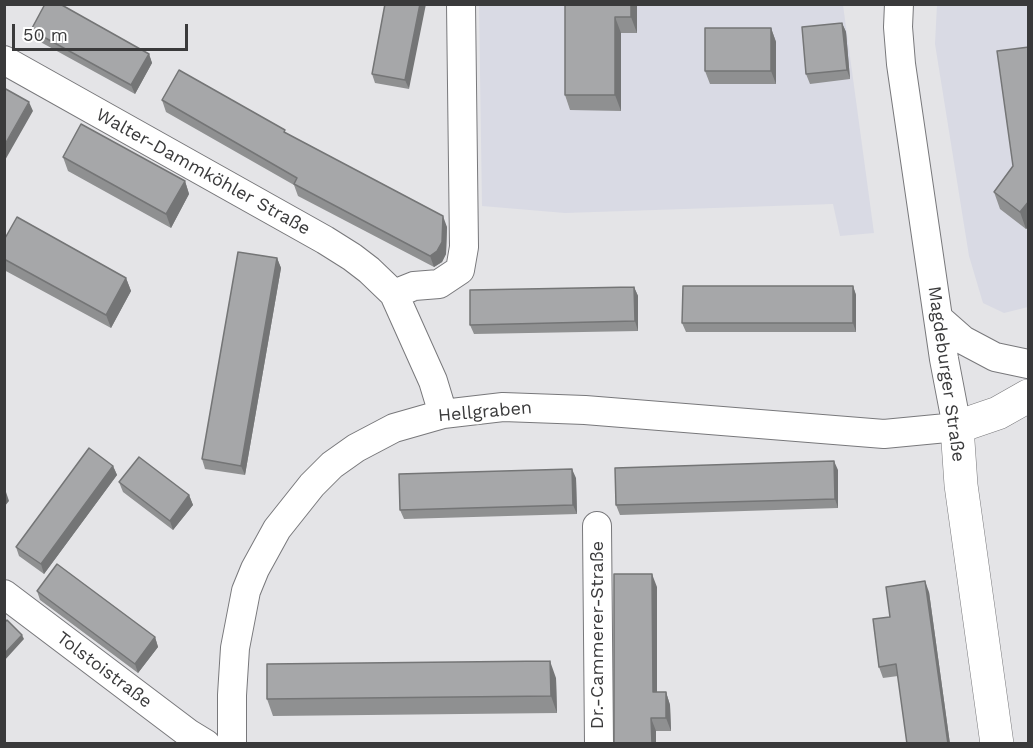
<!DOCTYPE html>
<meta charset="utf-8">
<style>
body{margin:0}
#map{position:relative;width:1033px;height:748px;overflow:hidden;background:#e4e4e7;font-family:"Work Sans",sans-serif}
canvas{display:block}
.frame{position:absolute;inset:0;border:6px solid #3a3a3b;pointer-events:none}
.scale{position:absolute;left:12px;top:24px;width:176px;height:27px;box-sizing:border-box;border:3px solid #3a3a3b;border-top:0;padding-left:8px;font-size:18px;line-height:21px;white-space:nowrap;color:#3a3a3b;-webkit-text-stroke:4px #fff;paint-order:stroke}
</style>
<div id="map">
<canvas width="1033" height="748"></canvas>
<div class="frame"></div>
<div class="scale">50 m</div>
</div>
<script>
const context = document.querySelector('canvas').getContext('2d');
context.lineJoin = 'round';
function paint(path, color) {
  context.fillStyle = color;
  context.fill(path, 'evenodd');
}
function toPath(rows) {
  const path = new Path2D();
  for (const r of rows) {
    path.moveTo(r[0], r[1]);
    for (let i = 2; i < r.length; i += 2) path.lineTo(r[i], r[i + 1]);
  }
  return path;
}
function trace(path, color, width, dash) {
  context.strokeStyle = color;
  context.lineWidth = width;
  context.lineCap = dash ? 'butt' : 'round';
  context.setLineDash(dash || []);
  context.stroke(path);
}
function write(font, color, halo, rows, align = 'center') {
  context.font = font + ' "Work Sans",sans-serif';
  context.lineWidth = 5;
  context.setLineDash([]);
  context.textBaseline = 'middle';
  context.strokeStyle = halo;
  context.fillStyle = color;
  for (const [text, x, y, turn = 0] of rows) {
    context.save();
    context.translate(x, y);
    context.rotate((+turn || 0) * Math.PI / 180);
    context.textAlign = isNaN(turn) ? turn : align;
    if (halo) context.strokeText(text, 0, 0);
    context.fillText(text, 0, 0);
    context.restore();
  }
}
paint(toPath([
 [479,5,843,5,874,233,840,236,833,204,565,213,482,206],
 [937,5,1028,5,1028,307,1004,313,983,303,969,256,935,44]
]), '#d9dae4');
const street = toPath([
 [4,60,325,240,352,257,369,270,394,294,433,381,443,414],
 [394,294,414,286,439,284,460,270,464,247,461,4],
 [938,318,963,340,995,357,1028,364],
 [597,526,599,744],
 [4,594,188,733,206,744],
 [232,744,232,695,235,648,246,591,255,569,277,529,312,485,332,465,356,448,394,428,443,414,503,407,585,410,884,434,957,427,944,359,901,64,898,27,899,4]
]);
const primary = toPath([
 [997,744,961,485,957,427,998,413,1028,396]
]);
trace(street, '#78787b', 30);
trace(primary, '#78787b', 34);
trace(street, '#fff', 28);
trace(primary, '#fff', 33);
paint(toPath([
 [385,4,409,89,375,83,372,74],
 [565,4,637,4,637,33,621,33,621,111,570,110,565,95],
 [842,23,846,32,850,79,810,84,806,74],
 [771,28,776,42,776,84,710,84,705,71],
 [31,30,149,54,152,63,135,94,35,39],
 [1029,47,1029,226,1026,229,1000,209,994,192,1013,166],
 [162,100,287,134,447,227,446,254,442,262,434,267,298,196,294,185,166,112],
 [63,157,185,181,189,194,171,228,68,171],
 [4,240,126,278,131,291,111,328,4,270],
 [277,258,281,268,245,475,205,469,202,459],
 [853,286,856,295,856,332,686,332,682,323],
 [634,287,638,296,638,331,474,334,470,325],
 [113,466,117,475,44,574,19,556,16,547],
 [838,470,838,508,620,515,616,505],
 [576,478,577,514,404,519,400,510],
 [119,482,189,495,193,505,173,530,123,492],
 [657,587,657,692,666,692,670,705,671,731,656,731,656,744,614,744],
 [37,591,155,637,158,647,138,673,40,600],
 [929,592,950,744,907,744,898,676,883,678,879,667,890,617],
 [556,678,557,713,273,716,267,699]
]), '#8f9091');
paint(toPath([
 [420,4,426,4,409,89,405,80],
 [631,4,637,4,637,33,631,17],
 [615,17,621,33,621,111,615,95],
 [842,23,846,32,850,79,847,70],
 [771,28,776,42,776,84,771,71],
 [149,54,152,63,135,94,131,85],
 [29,102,33,111,4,162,4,146],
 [185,181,189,194,171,228,166,214],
 [1029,201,1029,226,1026,229,1020,212],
 [443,216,447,227,446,254,442,262,434,267,430,256],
 [277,258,281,268,245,475,241,466],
 [126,278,131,291,111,328,106,315],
 [853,286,856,295,856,332,853,323],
 [634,287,638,296,638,331,635,321],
 [834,461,838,470,838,508,835,499],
 [113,466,117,475,44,574,41,564],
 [572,469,576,478,577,514,573,505],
 [6,492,9,501,4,507,4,493],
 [189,495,193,505,173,530,170,521],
 [652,574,657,587,657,705,653,692],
 [925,581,929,592,950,744,948,744],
 [22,635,24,639,4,661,4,654],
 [155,637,158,647,138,673,135,664],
 [550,661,556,678,557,713,551,696],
 [666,692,670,705,671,731,666,718],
 [651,718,656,731,656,744,652,744]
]), '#747576');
const building = toPath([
 [45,4,60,4,149,54,131,85,31,30,45,4],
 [385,4,420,4,405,80,372,74,385,4],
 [565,4,631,4,631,17,615,17,615,95,565,95,565,4],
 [842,23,847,70,806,74,802,27,842,23],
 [705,28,771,28,771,71,705,71,705,28],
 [1029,47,1029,201,1020,212,994,192,1013,166,997,51,1029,47],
 [179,70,285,130,284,132,443,216,442,242,437,251,430,256,294,184,297,178,162,100,179,70],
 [4,88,29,102,4,146,4,88],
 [81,124,185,181,166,214,63,157,81,124],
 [17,217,126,278,106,315,4,259,4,240,17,217],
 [238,252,277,258,241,466,202,459,238,252],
 [683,286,853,286,853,323,682,323,683,286],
 [634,287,635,321,470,325,470,290,634,287],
 [89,448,113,466,41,564,16,547,89,448],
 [139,457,189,495,170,521,119,482,139,457],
 [834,461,835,499,616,505,615,468,834,461],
 [572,469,573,505,400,510,399,474,572,469],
 [57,564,155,637,135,664,37,591,57,564],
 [614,574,652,574,653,692,666,692,666,718,651,718,652,744,614,744,614,574],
 [925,581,948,744,907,744,896,664,879,667,873,619,890,617,886,587,925,581],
 [7,620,22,635,4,654,4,623,7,620],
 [550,661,551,696,267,699,267,664,550,661]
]);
paint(building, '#a6a7a9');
trace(building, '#747576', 1.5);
write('18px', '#3a3a3b', '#fff', [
 ["Walter-Dammköhler Straße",203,172,29],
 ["Magdeburger Straße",946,374,82],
 ["Hellgraben",485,412,-5],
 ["Dr.-Cammerer-Straße",598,635,-90],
 ["Tolstoistraße",104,670,37]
]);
</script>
